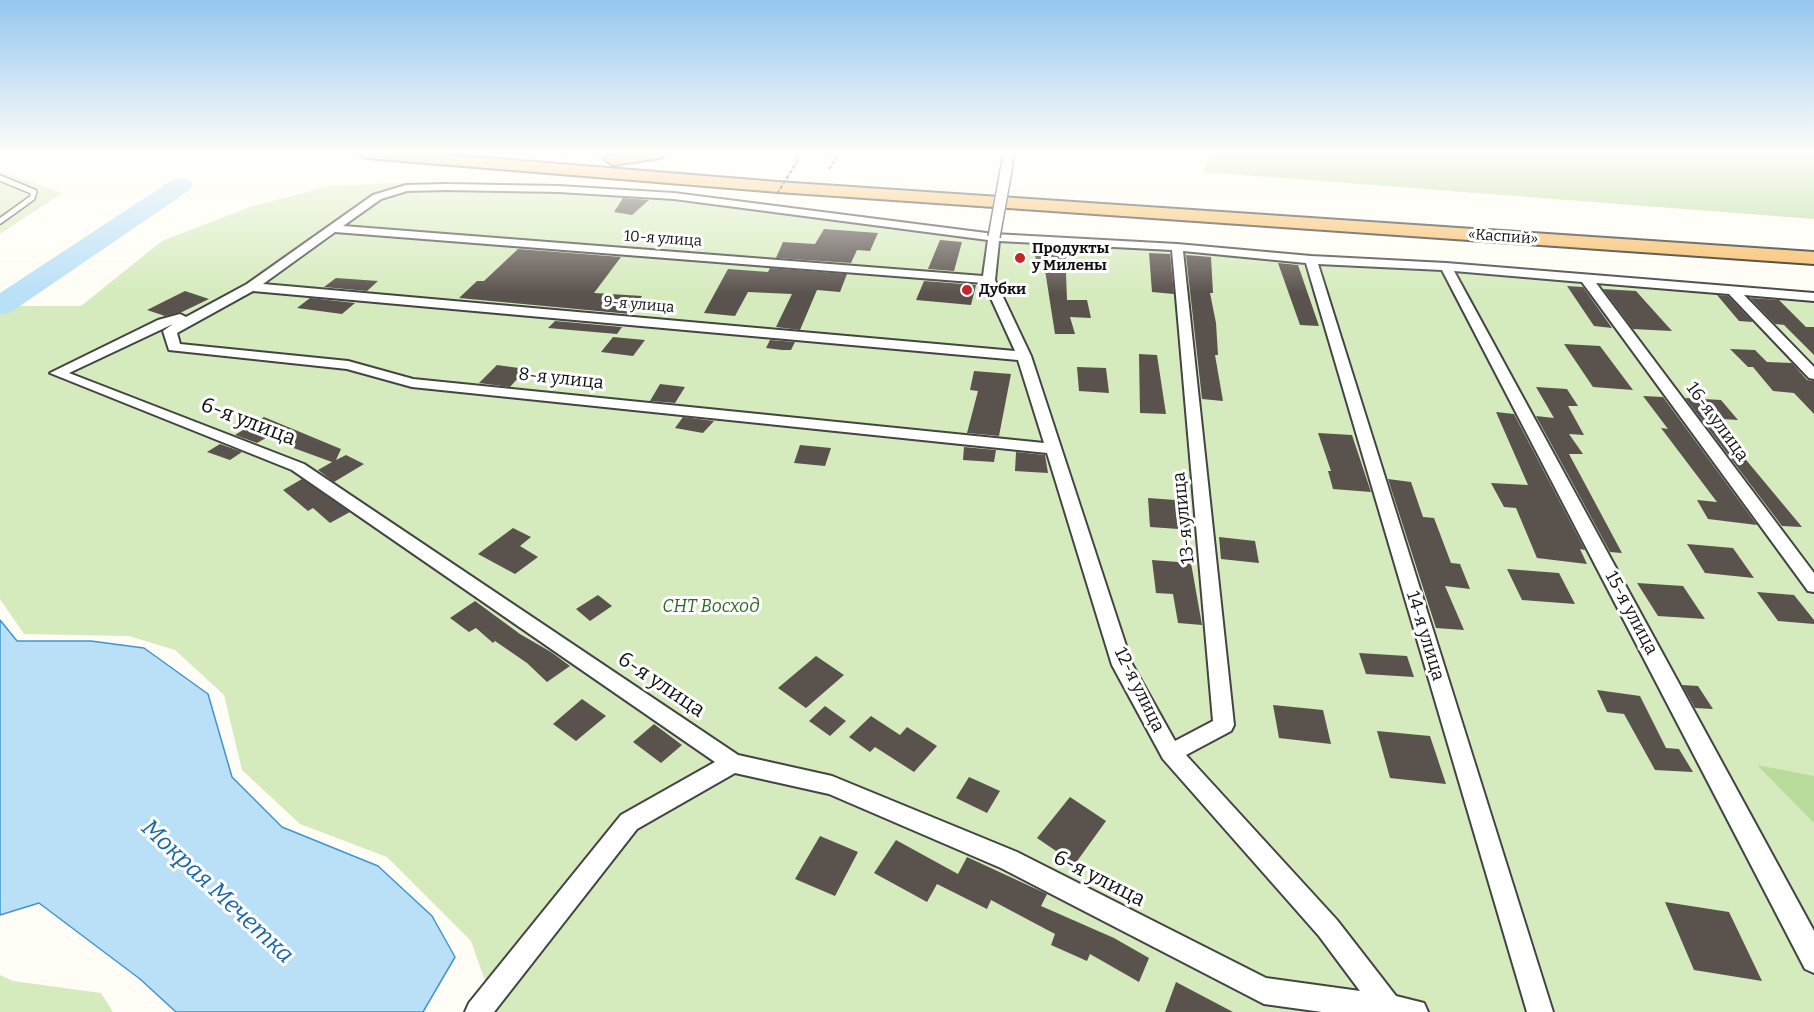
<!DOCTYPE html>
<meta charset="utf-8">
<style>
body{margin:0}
canvas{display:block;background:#fffdf5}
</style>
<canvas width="1814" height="1012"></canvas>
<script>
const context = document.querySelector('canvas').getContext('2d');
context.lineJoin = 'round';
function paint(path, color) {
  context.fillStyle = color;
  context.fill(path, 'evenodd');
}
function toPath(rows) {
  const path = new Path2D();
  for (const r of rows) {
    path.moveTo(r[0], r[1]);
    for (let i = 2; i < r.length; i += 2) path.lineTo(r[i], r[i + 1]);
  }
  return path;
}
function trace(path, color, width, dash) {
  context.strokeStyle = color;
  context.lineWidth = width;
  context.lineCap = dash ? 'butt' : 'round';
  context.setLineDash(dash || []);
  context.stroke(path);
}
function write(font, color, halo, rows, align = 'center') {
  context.font = font + ' Bitter,serif';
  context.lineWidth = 6;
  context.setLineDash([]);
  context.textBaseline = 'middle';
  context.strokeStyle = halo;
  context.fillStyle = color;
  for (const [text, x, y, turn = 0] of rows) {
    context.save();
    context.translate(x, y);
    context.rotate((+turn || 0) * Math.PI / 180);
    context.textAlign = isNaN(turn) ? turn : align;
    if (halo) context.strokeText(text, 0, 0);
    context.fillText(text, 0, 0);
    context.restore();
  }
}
paint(toPath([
 [0,172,4,173,62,193,0,234],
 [392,183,557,186,679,194,974,234,1814,294,1814,1012,496,1012,471,941,387,857,300,824,242,770,224,695,175,650,129,636,24,634,0,599,0,306,81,306,162,241,250,207,329,186],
 [0,975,13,981,101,993,113,1012,0,1012]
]), '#d5ebbd');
paint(toPath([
 [1211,153,1814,153,1814,219,1204,172],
 [1757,765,1814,776,1814,824,1814,823]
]), '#b9dc9c');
const water = toPath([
 [0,620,17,641,91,641,144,648,208,694,232,777,282,827,378,866,432,916,455,957,423,1012,176,1012,140,979,39,903,0,915,0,620]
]);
paint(water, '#b9e0f7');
trace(water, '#3f96cf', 1.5);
paint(toPath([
 [181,178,190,180,193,185,190,190,11,312,0,315,0,293,172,180,181,178]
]), '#b9e0f7');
paint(toPath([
 [623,198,649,200,632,215,614,212],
 [824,229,878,233,870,251,857,250,851,263,776,258,783,242,815,244],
 [940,240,962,242,954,271,928,269],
 [1031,245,1065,247,1067,300,1087,300,1091,318,1070,317,1075,334,1055,334,1045,270,1040,270],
 [518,249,621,257,594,293,642,296,630,314,459,298,477,281,484,281],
 [1149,253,1170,254,1174,294,1152,292],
 [1186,255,1211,257,1213,293,1210,293,1216,323,1218,355,1215,355,1223,401,1202,399],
 [1278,263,1298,265,1319,326,1300,325],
 [770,268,847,274,840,292,817,290,800,330,776,327,792,294,748,292,735,316,704,313,728,269,768,272],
 [336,278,378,281,367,291,324,287],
 [924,281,976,285,971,305,916,300],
 [1567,286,1583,287,1612,328,1594,326],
 [1603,289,1636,291,1672,331,1633,329],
 [185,291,209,299,182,312,165,316,147,310],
 [1717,295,1728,296,1753,322,1739,321],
 [310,298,355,303,342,314,297,308],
 [1750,298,1779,300,1806,327,1814,327,1814,355,1784,325,1795,326,1775,324],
 [555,321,622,327,617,334,548,328],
 [613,337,645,340,633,356,601,352],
 [770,340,795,342,791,350,782,350,766,348],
 [1564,344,1600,346,1633,390,1593,387],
 [1730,349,1755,350,1767,362,1792,363,1807,380,1814,381,1814,414,1794,393,1773,391,1753,367,1748,367],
 [1139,354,1157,355,1166,414,1140,413],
 [497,365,526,369,510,387,479,383],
 [1077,367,1106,368,1109,393,1079,391],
 [974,371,1011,374,999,436,967,433,978,391,970,390],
 [660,384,685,387,675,403,650,401],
 [1536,387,1567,389,1578,406,1568,406,1584,435,1569,434,1583,454,1569,454,1622,553,1610,552,1536,416,1554,418],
 [1643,396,1663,397,1757,525,1708,519,1697,500,1717,502,1661,428,1668,429],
 [1685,398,1721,400,1738,420,1722,419,1736,438,1727,437,1802,527,1782,526],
 [1496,412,1514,414,1585,550,1580,549,1587,564,1537,558,1516,508,1504,507,1491,483,1528,485],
 [264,417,341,449,336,460,346,455,364,464,334,482,318,470,332,462,266,438,257,443,235,435],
 [683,417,714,421,703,433,675,428],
 [1318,433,1352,435,1371,492,1333,489,1328,471,1331,471],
 [220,444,242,452,230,460,207,452],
 [800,445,831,448,825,466,794,463],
 [964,447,996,450,994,462,963,460],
 [1016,452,1045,455,1048,473,1015,471],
 [302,479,350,512,330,523,313,508,308,511,283,490],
 [1388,479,1411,482,1423,517,1434,518,1451,563,1460,564,1470,589,1445,586,1464,630,1436,628],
 [1148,498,1189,501,1193,530,1150,527],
 [513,528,531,537,520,546,538,557,515,574,478,554],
 [1219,537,1255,541,1259,563,1221,559],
 [1687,544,1733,548,1754,578,1705,573],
 [1152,560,1191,563,1202,625,1178,623,1173,594,1156,593],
 [1507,569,1559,573,1575,604,1522,600],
 [1637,583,1683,586,1705,619,1658,616],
 [1757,592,1794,595,1814,620,1814,624,1778,621],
 [598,595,612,606,590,621,576,609],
 [475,601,520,634,551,652,570,666,547,682,527,663,495,641,493,643,476,628,469,632,450,618],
 [1359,653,1407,656,1414,677,1366,674],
 [816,656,844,675,806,708,778,688],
 [1682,685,1698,686,1713,709,1695,708],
 [1597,690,1640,696,1666,748,1679,749,1693,772,1655,770,1624,714,1607,712],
 [582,699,606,716,576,741,553,724],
 [1273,705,1323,710,1331,744,1279,738],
 [825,706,846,721,830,736,809,721],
 [871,716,900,735,907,727,937,746,914,772,875,747,870,752,849,737],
 [654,724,682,745,661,763,633,742],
 [1377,731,1430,736,1446,784,1390,778],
 [969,777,1000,791,987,813,956,798],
 [1070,797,1106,821,1075,864,1037,838],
 [820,836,858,852,835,896,795,879],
 [896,840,958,874,967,857,1047,894,1041,906,1114,938,1149,958,1139,982,1090,954,1087,961,1051,945,1055,934,991,900,987,909,937,884,927,902,874,873],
 [1665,902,1729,912,1762,981,1694,970],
 [1176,982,1233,1012,1165,1012]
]), '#5a524d');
const service = toPath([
 [0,178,34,192,32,198,0,221]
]);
const minor = toPath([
 [1004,153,1014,153,1011,167,1002,165,1004,153],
 [446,184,559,186,674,193,994,234,1177,244,1311,256,1446,263,1814,293,1814,301,1744,295,1814,367,1814,379,1809,378,1729,294,1596,283,1814,573,1814,592,1808,591,1582,282,1454,271,1814,931,1814,973,1805,969,1442,270,1318,264,1553,1012,1527,1012,1306,263,1183,251,1234,725,1231,731,1186,755,1337,920,1396,996,1424,1003,1428,1012,1322,1012,1264,1004,1001,868,829,794,735,773,637,829,494,1012,465,1012,469,1003,621,815,715,762,292,470,50,373,158,320,180,314,186,317,247,284,373,195,406,185,446,184],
 [446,190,559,192,674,199,988,240,983,276,343,226,381,199,407,191,446,190],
 [335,232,984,283,1015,351,263,284,335,232],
 [999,241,1172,250,1213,721,1175,741,1132,664,1031,356,995,280,999,241],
 [253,291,1018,360,1044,443,413,379,348,361,180,344,177,333,253,291],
 [173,324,163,331,169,350,347,369,412,387,1047,453,1112,665,1163,759,1319,936,1360,991,1266,978,1017,852,832,776,738,755,304,464,69,373,173,324]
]);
const trunk = toPath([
 [358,153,426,153,778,182,1814,252,1814,264,778,192,366,158,358,153],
 [628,153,668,153,660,158,614,165,605,160,608,156,628,153]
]);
trace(service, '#444', 8);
trace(minor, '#444', 4);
trace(trunk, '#222', 4);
trace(toPath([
 [795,153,798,160],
 [807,153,838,155],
 [829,169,838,155]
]), '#333', 2, [4, 2]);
trace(service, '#fff', 5);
paint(minor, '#fff');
paint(trunk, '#f7bc64');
const minorBridge = toPath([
 [994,237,1007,165]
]);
trace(minorBridge, '#444', 14, []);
trace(toPath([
 [777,194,798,160]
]), '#333', 2, [4, 2]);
trace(minorBridge, '#fff', 11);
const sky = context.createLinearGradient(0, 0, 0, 294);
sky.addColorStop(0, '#95c6ee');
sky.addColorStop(0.52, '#fffefa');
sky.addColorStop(1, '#fffefa00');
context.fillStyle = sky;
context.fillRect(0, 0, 1814, 294);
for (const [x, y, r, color] of [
 [1020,258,6,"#c4262e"],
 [967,290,6,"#c4262e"]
]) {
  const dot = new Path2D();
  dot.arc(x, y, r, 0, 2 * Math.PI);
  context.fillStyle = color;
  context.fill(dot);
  trace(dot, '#fff', 2);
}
write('15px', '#111', '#fff', [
 ["«Каспий»",1503,237,4],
 ["10-я улица",663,239,4],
 ["9-я улица",639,305,5]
]);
write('bold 15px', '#111', '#fff', [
 ["Продукты",1032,249],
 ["у Милены",1032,266],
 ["Дубки",979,290]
], 'left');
write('18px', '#111', '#fff', [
 ["8-я улица",561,379,6],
 ["16-я улица",1717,422,54],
 ["13-я улица",1184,518,-96],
 ["15-я улица",1631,613,62],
 ["14-я улица",1425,636,73],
 ["12-я улица",1139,690,64]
]);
write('italic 18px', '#2f6b1f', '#fff', [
 ["СНТ Восход",711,607]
]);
write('21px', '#111', '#fff', [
 ["6-я улица",248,422,21],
 ["6-я улица",661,685,34],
 ["6-я улица",1099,879,27]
]);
write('italic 24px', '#1768a6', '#fff', [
 ["Мокрая Мечетка",217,892,43]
]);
</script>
